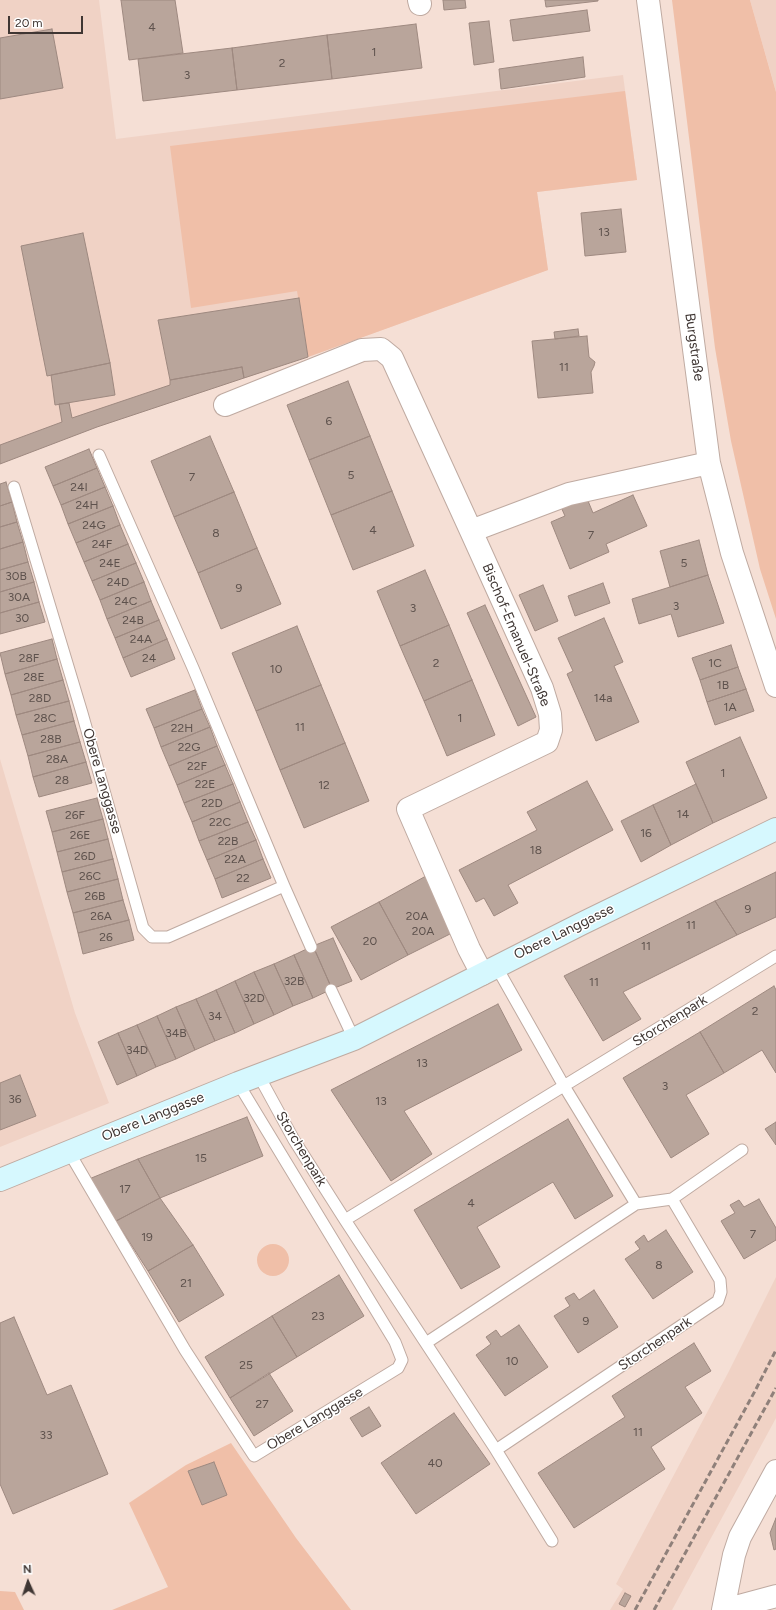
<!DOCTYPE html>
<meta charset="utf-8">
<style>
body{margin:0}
#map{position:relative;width:776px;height:1610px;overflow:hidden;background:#f5dfd5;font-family:Figtree,sans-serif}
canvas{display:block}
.north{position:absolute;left:8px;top:1562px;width:40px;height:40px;-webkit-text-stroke:3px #fff;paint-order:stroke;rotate:357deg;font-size:11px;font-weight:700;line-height:16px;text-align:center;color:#3f3633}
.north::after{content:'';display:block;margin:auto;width:14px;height:18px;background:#3f3633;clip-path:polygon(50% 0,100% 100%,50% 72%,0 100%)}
.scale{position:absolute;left:8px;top:16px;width:75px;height:18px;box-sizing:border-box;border:2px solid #3f3633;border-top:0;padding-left:5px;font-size:12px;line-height:14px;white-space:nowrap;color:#3f3633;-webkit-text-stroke:3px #fff;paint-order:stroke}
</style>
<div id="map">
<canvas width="776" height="1610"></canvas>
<div class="north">N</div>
<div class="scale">20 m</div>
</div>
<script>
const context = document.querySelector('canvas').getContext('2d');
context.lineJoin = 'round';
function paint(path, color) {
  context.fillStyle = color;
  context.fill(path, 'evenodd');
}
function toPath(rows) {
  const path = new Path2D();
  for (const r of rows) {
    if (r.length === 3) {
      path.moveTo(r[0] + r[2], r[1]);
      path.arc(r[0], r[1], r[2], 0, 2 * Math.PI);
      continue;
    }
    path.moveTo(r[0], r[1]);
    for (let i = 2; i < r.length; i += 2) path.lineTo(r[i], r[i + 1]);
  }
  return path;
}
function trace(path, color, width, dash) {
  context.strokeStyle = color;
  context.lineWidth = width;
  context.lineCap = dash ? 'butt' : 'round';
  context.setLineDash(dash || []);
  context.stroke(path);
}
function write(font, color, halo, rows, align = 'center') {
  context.font = font + ' Figtree,sans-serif';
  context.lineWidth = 3;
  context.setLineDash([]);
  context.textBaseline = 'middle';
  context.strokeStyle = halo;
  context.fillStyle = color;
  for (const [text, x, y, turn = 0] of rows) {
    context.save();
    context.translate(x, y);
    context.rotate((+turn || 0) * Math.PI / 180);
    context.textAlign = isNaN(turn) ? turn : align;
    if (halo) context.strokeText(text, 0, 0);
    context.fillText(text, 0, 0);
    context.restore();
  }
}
paint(toPath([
 [0,0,99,0,116,139,623,75,637,180,537,192,548,270,308,357,97,427,0,464],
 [750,0,776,0,776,92,775,88],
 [0,759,75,1013,109,1103,0,1147],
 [776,1277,776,1418,672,1610,610,1610,623,1589,616,1584,728,1373]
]), '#f0d2c5');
paint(toPath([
 [672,0,750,0,776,92,776,619,760,569,731,441,715,348],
 [625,91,637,180,537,192,548,270,308,357,297,291,191,308,170,146],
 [273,1260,16],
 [231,1443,296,1538,351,1610,112,1610,168,1587,129,1503,186,1465],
 [0,1591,15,1592,24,1610,0,1610]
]), '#f0bfa8');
const building = toPath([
 [121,0,175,0,183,53,129,60,121,0],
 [443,0,465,0,466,8,444,10,443,0],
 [545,0,598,0,598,1,546,7,545,0],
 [587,10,590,31,513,41,510,20,587,10],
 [489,21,494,62,474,65,469,23,489,21],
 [416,24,422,68,332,79,327,35,416,24],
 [52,29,63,88,0,99,0,38,52,29],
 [327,35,332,79,237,90,232,48,327,35],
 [232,48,237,90,143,101,138,59,232,48],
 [583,57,585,77,501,89,499,69,583,57],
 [621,209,626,252,585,256,581,213,621,209],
 [83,233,110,363,47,376,21,246,83,233],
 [299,298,308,357,244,378,242,367,170,380,158,320,299,298],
 [578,329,579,336,555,339,554,332,578,329],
 [587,336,589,357,595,362,594,366,591,372,593,393,538,398,532,341,587,336],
 [110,363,115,395,55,405,51,375,110,363],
 [242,367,244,378,97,427,0,464,0,445,62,422,59,404,69,403,72,418,170,385,170,380,242,367],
 [348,381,370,436,309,460,287,405,348,381],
 [210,436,234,492,174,517,151,461,210,436],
 [370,436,392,491,331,515,309,460,370,436],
 [89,449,97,468,53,486,45,467,89,449],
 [97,468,105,487,61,505,53,486,97,468],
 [6,482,12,502,0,506,0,484,6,482],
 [105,487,113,506,68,524,61,505,105,487],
 [392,491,414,546,353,570,331,515,392,491],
 [234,492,257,548,198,573,174,517,234,492],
 [633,495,647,526,606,544,609,552,570,569,551,522,565,516,561,507,586,496,593,513,633,495],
 [12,502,17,522,0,527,0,506,12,502],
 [113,506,120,525,76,543,68,524,113,506],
 [17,522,23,542,0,549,0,527,17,522],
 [120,525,128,544,84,562,76,543,120,525],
 [699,540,708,575,670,587,660,551,699,540],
 [23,542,28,562,0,570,0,549,23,542],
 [128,544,136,563,92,581,84,562,128,544],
 [257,548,281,604,221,629,198,573,257,548],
 [28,562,34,582,0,592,0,570,28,562],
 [136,563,144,582,100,600,92,581,136,563],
 [425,570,449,625,400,646,377,591,425,570],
 [708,575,724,623,678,637,671,614,639,624,632,599,708,575],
 [34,582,39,602,0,613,0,592,34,582],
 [144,582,151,601,107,619,100,600,144,582],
 [603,583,610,603,575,616,568,596,603,583],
 [543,585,558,621,535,631,519,595,543,585],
 [151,601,159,620,115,638,107,619,151,601],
 [39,602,45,622,0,634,0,613,39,602],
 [485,605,536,717,518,726,467,613,485,605],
 [604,618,623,662,614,666,639,722,596,741,567,674,573,671,558,638,604,618],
 [159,620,167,639,123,658,115,638,159,620],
 [449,625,472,680,424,701,400,646,449,625],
 [297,626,321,685,256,711,232,653,297,626],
 [52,639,57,659,5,674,0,653,52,639],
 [167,639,175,659,131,677,123,658,167,639],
 [731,645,738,667,700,680,692,658,731,645],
 [57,659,63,680,11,695,5,674,57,659],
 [738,667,746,689,707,702,700,680,738,667],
 [63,680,69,701,16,715,11,695,63,680],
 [472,680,495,735,447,756,424,701,472,680],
 [321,685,345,743,280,770,256,711,321,685],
 [746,689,754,711,715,725,707,702,746,689],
 [195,690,202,709,154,728,146,709,195,690],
 [69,701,74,721,22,735,16,715,69,701],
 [202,709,210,727,161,747,154,728,202,709],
 [74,721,80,742,28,756,22,735,74,721],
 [210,727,217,746,169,766,161,747,210,727],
 [740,737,767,798,713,823,686,762,740,737],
 [80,742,86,762,33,777,28,756,80,742],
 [345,743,369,801,304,828,280,770,345,743],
 [217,746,225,765,177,785,169,766,217,746],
 [86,762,92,783,39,797,33,777,86,762],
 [225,765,233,784,184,803,177,785,225,765],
 [587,781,613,830,508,885,518,903,494,916,484,898,476,902,459,870,537,830,527,812,587,781],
 [233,784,240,802,192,822,184,803,233,784],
 [696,784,713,823,671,845,653,805,696,784],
 [97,798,103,819,52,832,46,811,97,798],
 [240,802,248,822,199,841,192,822,240,802],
 [653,805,671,845,641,862,621,821,653,805],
 [103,819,108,839,57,852,52,832,103,819],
 [248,822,256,840,207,860,199,841,248,822],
 [108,839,113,859,62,872,57,852,108,839],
 [256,840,263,859,215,879,207,860,256,840],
 [113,859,118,879,67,892,62,872,113,859],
 [263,859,271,878,222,898,215,879,263,859],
 [776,872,776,917,737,935,715,901,776,872],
 [426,876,456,931,408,955,379,902,426,876],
 [118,879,123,900,73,913,67,892,118,879],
 [123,900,129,920,78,933,73,913,123,900],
 [715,901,737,935,623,992,641,1019,603,1041,564,976,715,901],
 [379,902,408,955,361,980,331,927,379,902],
 [129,920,134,940,83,954,78,933,129,920],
 [333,938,352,981,332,989,313,946,333,938],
 [313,946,332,989,313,998,294,955,313,946],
 [294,955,313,998,293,1006,274,964,294,955],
 [274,964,293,1006,274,1015,254,972,274,964],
 [254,972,274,1015,254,1024,235,981,254,972],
 [235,981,254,1024,235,1033,216,990,235,981],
 [774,986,776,990,776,1073,762,1050,724,1073,700,1032,774,986],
 [216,990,235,1033,215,1041,196,999,216,990],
 [196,999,215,1041,195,1050,176,1007,196,999],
 [498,1004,522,1050,404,1111,432,1154,391,1181,331,1090,498,1004],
 [176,1007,195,1050,176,1059,157,1016,176,1007],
 [157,1016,176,1059,156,1067,137,1025,157,1016],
 [137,1025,156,1067,137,1076,118,1033,137,1025],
 [700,1032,724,1073,686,1095,709,1134,671,1158,623,1078,700,1032],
 [118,1033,137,1076,117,1085,98,1042,118,1033],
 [20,1075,36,1116,0,1130,0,1083,20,1075],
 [247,1117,263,1156,160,1198,138,1159,247,1117],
 [568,1119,613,1196,575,1219,553,1182,477,1227,500,1267,461,1289,414,1210,568,1119],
 [776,1122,776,1145,765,1129,776,1122],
 [138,1159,160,1198,116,1221,89,1179,138,1159],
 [160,1198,193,1245,148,1271,116,1221,160,1198],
 [759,1199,776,1228,776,1240,744,1259,721,1221,735,1213,730,1205,739,1200,744,1207,759,1199],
 [666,1230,693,1272,653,1299,625,1259,640,1249,635,1242,644,1235,648,1242,666,1230],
 [193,1245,224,1295,179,1322,148,1271,193,1245],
 [339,1275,364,1316,297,1357,272,1316,339,1275],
 [594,1290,618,1327,578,1353,554,1316,570,1306,565,1298,574,1293,579,1300,594,1290],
 [272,1316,297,1357,230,1398,205,1357,272,1316],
 [14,1317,47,1395,71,1385,108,1474,13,1514,0,1484,0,1323,14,1317],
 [519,1325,548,1367,505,1396,476,1355,491,1344,486,1337,496,1330,501,1337,519,1325],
 [694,1343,711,1371,685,1387,702,1413,651,1447,665,1469,574,1528,538,1473,625,1417,612,1396,694,1343],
 [269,1373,293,1411,254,1436,230,1398,269,1373],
 [369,1407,381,1426,362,1437,350,1418,369,1407],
 [454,1413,490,1464,416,1514,381,1463,454,1413],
 [214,1462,227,1495,202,1505,188,1471,214,1462],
 [776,1518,776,1549,774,1550,770,1533,776,1518],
 [625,1593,631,1596,625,1607,619,1604,625,1593]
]);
paint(building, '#b9a59b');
trace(building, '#9e8980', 1);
const service = toPath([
 [99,455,193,668,284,886,311,947],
 [14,487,82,713,143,928,152,937,168,937,284,886],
 [496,966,564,1086,636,1204],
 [331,990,354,1039],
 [259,1076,294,1140,345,1220,496,1450],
 [69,1152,185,1350,254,1456,398,1368,402,1360,395,1342,238,1083],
 [345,1220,776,956],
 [426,1343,636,1204,672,1199,742,1150],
 [552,1541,496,1450,718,1301,721,1292,720,1280,672,1199]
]);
const minor = toPath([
 [419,0,420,4],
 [648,0,709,463,732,553,776,686],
 [225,405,362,350,381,349,392,358,471,531,542,688,550,714,551,730,547,742,408,809,469,949,482,974],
 [471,531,569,494,709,463],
 [723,1610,734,1555,740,1537,776,1471],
 [724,1610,776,1596]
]);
const secondary = toPath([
 [0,1180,238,1083,354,1039,581,924,776,829]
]);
trace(service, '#bfaaa1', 13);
trace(minor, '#bfaaa1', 24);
trace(secondary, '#bfaaa1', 24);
trace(service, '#fff', 11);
trace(minor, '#fff', 22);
trace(secondary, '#d6f8fe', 22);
trace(toPath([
 [635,1610,755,1391,776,1350],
 [654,1610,776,1388]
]), '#8f807a', 3, [6, 3]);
write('12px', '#5e524d', null, [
 ["4",152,27],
 ["1",374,52],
 ["2",282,63],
 ["3",187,75],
 ["13",604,232],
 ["11",564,367],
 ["6",329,421],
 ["5",351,475],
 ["7",192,477],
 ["24I",79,487],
 ["24H",87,505],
 ["24G",94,525],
 ["4",373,530],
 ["8",216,533],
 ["7",591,535],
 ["24F",102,544],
 ["24E",110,563],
 ["5",684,563],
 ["30B",16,576],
 ["24D",118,582],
 ["9",239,588],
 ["30A",19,597],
 ["24C",126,601],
 ["3",676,606],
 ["3",413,608],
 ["30",22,618],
 ["24B",133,620],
 ["24A",141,639],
 ["28F",29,658],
 ["24",149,658],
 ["2",436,663],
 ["1C",715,663],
 ["10",276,669],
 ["28E",34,677],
 ["1B",723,685],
 ["28D",40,698],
 ["14a",603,698],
 ["1A",730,707],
 ["28C",45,718],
 ["1",460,718],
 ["11",300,727],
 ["22H",182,728],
 ["28B",51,739],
 ["22G",189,747],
 ["28A",57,759],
 ["22F",197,766],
 ["1",723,773],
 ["28",62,780],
 ["22E",205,784],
 ["12",324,785],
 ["22D",212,803],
 ["14",683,814],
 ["26F",75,815],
 ["22C",220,822],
 ["16",646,833],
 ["26E",80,835],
 ["22B",228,841],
 ["18",536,850],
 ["26D",85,856],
 ["22A",235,859],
 ["26C",90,876],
 ["22",243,878],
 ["26B",95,896],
 ["9",748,909],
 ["26A",101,916],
 ["20A",417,916],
 ["11",691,925],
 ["20A",423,931],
 ["26",106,937],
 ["20",370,941],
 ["11",646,946],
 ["32B",294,981],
 ["11",594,982],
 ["32D",254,998],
 ["2",755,1011],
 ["34",215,1016],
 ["34B",176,1033],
 ["34D",137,1050],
 ["13",422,1063],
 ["3",665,1086],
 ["36",15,1099],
 ["13",381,1101],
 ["15",201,1158],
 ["17",125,1189],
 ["4",471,1203],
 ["7",753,1234],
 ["19",147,1237],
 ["8",659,1265],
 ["21",186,1283],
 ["23",318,1316],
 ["9",586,1321],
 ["10",512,1361],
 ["25",246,1365],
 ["27",262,1404],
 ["11",638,1432],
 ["33",46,1435],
 ["40",435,1463]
]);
write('14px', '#3f3633', '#fff', [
 ["Burgstraße",694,347,82],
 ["Bischof-Emanuel-Straße",516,635,67],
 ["Obere Langgasse",102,781,74],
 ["Obere Langgasse",564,932,-26],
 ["Storchenpark",670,1021,-32],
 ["Obere Langgasse",153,1117,-22],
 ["Storchenpark",301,1149,59],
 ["Storchenpark",655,1344,-34],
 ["Obere Langgasse",315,1419,-31]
]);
</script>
